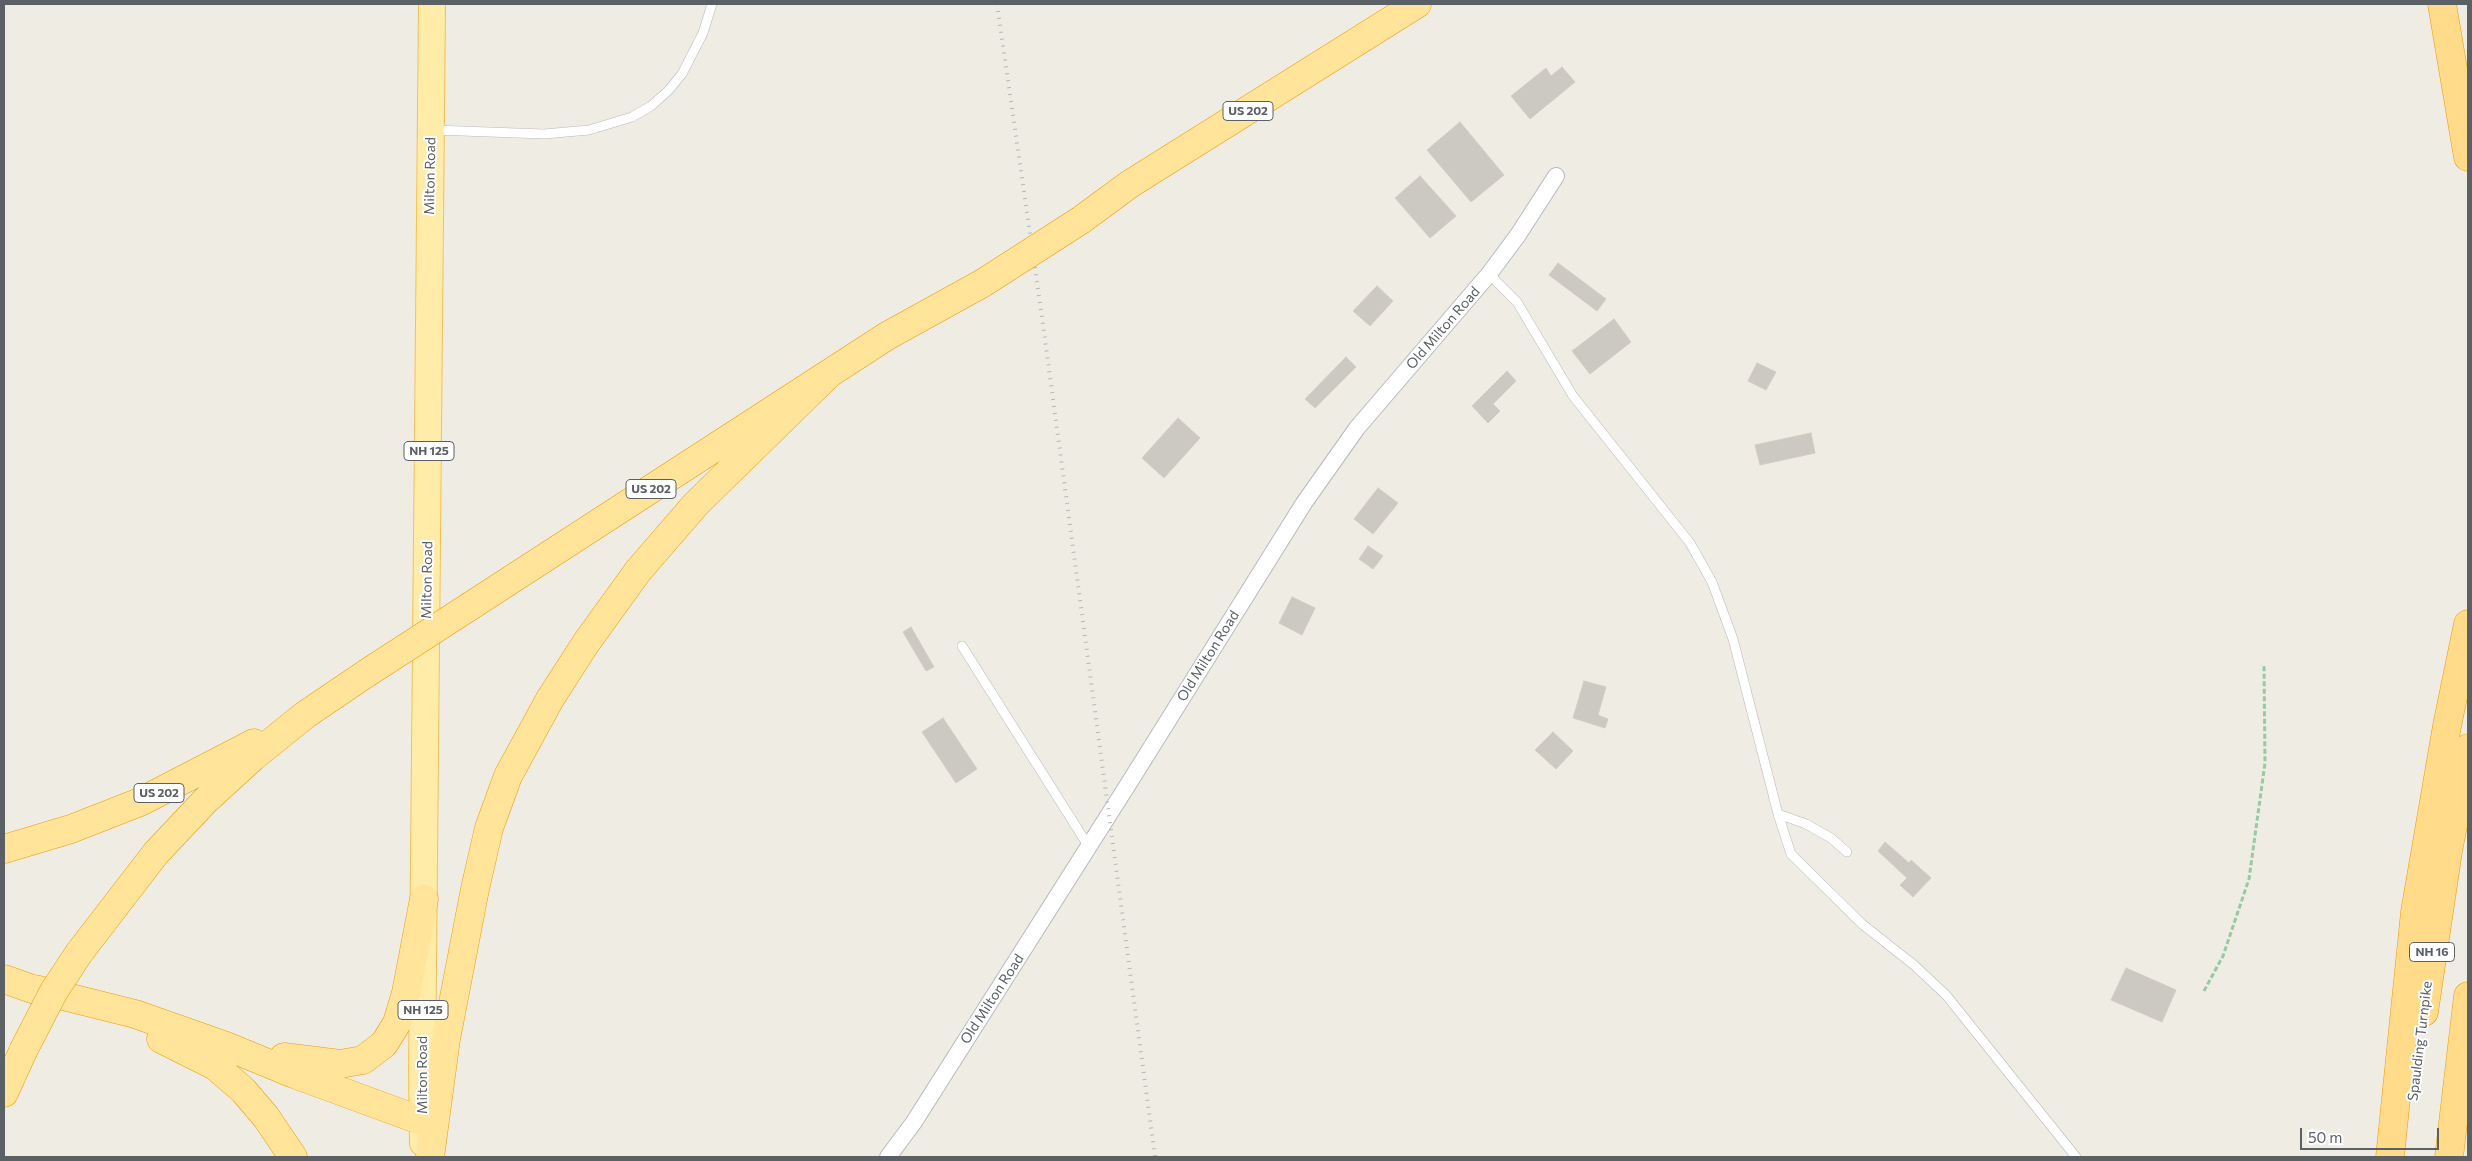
<!DOCTYPE html>
<style>
body{margin:0}
#map{position:relative;width:2472px;height:1161px;overflow:hidden;background:#efece3;font-family:Commissioner,sans-serif}
canvas{display:block}
.frame{position:absolute;inset:0;border:5px solid #5b6065;pointer-events:none}
.scale{position:absolute;left:2300px;top:1128px;width:139px;height:22px;box-sizing:border-box;border:2px solid #5b6065;border-top:0;padding-left:6px;font-size:15px;line-height:18px;white-space:nowrap;color:#5b6065;-webkit-text-stroke:4px #fff;paint-order:stroke}
</style>
<div id="map">
<canvas width="2472" height="1161"></canvas>
<div class="frame"></div>
<div class="scale">50 m</div>
</div>
<script>
const context = document.querySelector('canvas').getContext('2d');
context.lineJoin = 'round';
function paint(path, color) {
  context.fillStyle = color;
  context.fill(path, 'evenodd');
}
function toPath(rows) {
  const path = new Path2D();
  for (const r of rows) {
    path.moveTo(r[0], r[1]);
    for (let i = 2; i < r.length; i += 2) path.lineTo(r[i], r[i + 1]);
  }
  return path;
}
function trace(path, color, width, dash) {
  context.strokeStyle = color;
  context.lineWidth = width;
  context.lineCap = dash ? 'butt' : 'round';
  context.setLineDash(dash || []);
  context.stroke(path);
}
function write(font, color, halo, rows, align = 'center') {
  context.font = font + ' Commissioner,sans-serif';
  context.lineWidth = 4;
  context.setLineDash([]);
  context.textBaseline = 'middle';
  context.strokeStyle = halo;
  context.fillStyle = color;
  for (const [text, x, y, turn = 0] of rows) {
    context.save();
    context.translate(x, y);
    context.rotate((+turn || 0) * Math.PI / 180);
    context.textAlign = isNaN(turn) ? turn : align;
    if (halo) context.strokeText(text, 0, 0);
    context.fillText(text, 0, 0);
    context.restore();
  }
}
const building = toPath([
 [1562,67,1575,82,1530,119,1511,96,1546,68,1551,76,1562,67],
 [1460,122,1504,175,1471,202,1427,150,1460,122],
 [1420,176,1456,216,1430,238,1395,198,1420,176],
 [1558,263,1606,299,1597,311,1549,275,1558,263],
 [1377,286,1393,301,1370,326,1353,311,1377,286],
 [1614,319,1631,342,1590,374,1572,351,1614,319],
 [1346,357,1356,367,1315,408,1305,399,1346,357],
 [1757,363,1776,372,1766,390,1748,381,1757,363],
 [1507,371,1516,381,1493,404,1500,411,1488,423,1472,406,1507,371],
 [1178,418,1200,438,1164,478,1142,458,1178,418],
 [1811,433,1815,453,1760,465,1755,445,1811,433],
 [1378,488,1398,503,1373,534,1354,519,1378,488],
 [1368,546,1383,556,1373,569,1359,559,1368,546],
 [1292,597,1315,608,1302,635,1279,623,1292,597],
 [911,627,934,667,926,671,903,632,911,627],
 [1584,681,1606,687,1598,715,1608,719,1605,728,1573,718,1584,681],
 [943,718,977,769,956,783,922,732,943,718],
 [1553,732,1573,751,1556,769,1535,750,1553,732],
 [1885,842,1909,863,1911,860,1931,878,1913,897,1900,885,1907,878,1878,851,1885,842],
 [2126,968,2176,990,2162,1022,2111,1000,2126,968]
]);
paint(building, '#ccc8c2');
trace(building, '#d4cdc1', 1);
const service = toPath([
 [434,130,544,134,589,130,632,117,651,106,668,91,682,74,703,33,712,4],
 [1489,274,1517,302,1573,396,1690,543,1712,582,1733,639,1778,814,1806,824,1831,838,1847,852],
 [962,646,1089,847],
 [1778,814,1791,854,1862,924,1914,965,1946,995,2076,1157]
]);
const minor = toPath([
 [888,1157,914,1122,1129,783,1304,503,1357,428,1489,274,1518,235,1556,176]
]);
const primary = toPath([
 [423,1143,422,1072,432,4]
]);
const trunk = toPath([
 [1081,220,1130,184,1417,4],
 [472,605,887,336,983,283],
 [4,849,71,829,140,802,254,743],
 [79,953,156,853,205,801,253,757,305,715,367,673],
 [4,979,52,996],
 [35,989,135,1014,226,1046,294,1074,422,1121],
 [161,1039,215,1066,243,1090,266,1117,293,1157],
 [284,1057,340,1064,363,1060,384,1044,397,1023,406,993,424,899],
 [4,1093,23,1051],
 [430,1157,446,1039,475,889,489,828,508,776,550,699,586,643,638,571,696,504,830,373]
]);
const motorway = toPath([
 [2442,4,2468,157],
 [2424,1012,2448,851,2468,748],
 [2390,1157,2415,912,2447,726,2468,624],
 [2449,1157,2468,996]
]);
trace(service, '#b6babe', 10);
trace(minor, '#b6babe', 18);
trace(primary, '#f8c054', 28);
trace(trunk, '#f29900', 29);
trace(motorway, '#f29900', 29);
trace(toPath([
 [2204,991,2223,956,2249,879,2265,763,2264,664]
]), '#97c9a3', 3, [5, 2.5]);
trace(service, '#fff', 9);
trace(minor, '#fff', 16);
trace(primary, '#ffeca8', 26);
trace(trunk, '#ffe499', 28);
trace(motorway, '#ffdb8a', 28);
trace(toPath([
 [997,4,1041,310,1155,1157]
]), '#b5b6b6', 4, [1, 6]);
const trunkBridge = toPath([
 [983,283,1081,220],
 [367,673,472,605],
 [23,1051,54,991,79,953]
]);
trace(trunkBridge, '#f29900', 29, []);
trace(trunkBridge, '#ffe499', 28);
for (const [x, y, w] of [
 [1248,111,50],
 [429,451,50],
 [651,489,50],
 [159,793,50],
 [2432,952,45],
 [423,1010,50]
]) {
  const box = new Path2D();
  box.roundRect(x - w / 2, y - 9.5, w, 19, 4);
  context.fillStyle = '#fff';
  context.fill(box);
  trace(box, '#5b6065', 1);
}
write('bold 12px', '#5b6065', null, [
 ["US 202",1248,111],
 ["NH 125",429,451],
 ["US 202",651,489],
 ["US 202",159,793],
 ["NH 16",2432,952],
 ["NH 125",423,1010]
]);
write('14px', '#5b6065', '#fff', [
 ["Milton Road",430,176,-89],
 ["Old Milton Road",1443,328,-49],
 ["Milton Road",427,580,-89],
 ["Old Milton Road",1208,656,-58],
 ["Old Milton Road",992,999,-57],
 ["Spaulding Turnpike",2420,1041,-83],
 ["Milton Road",422,1075,-90]
]);
</script>
